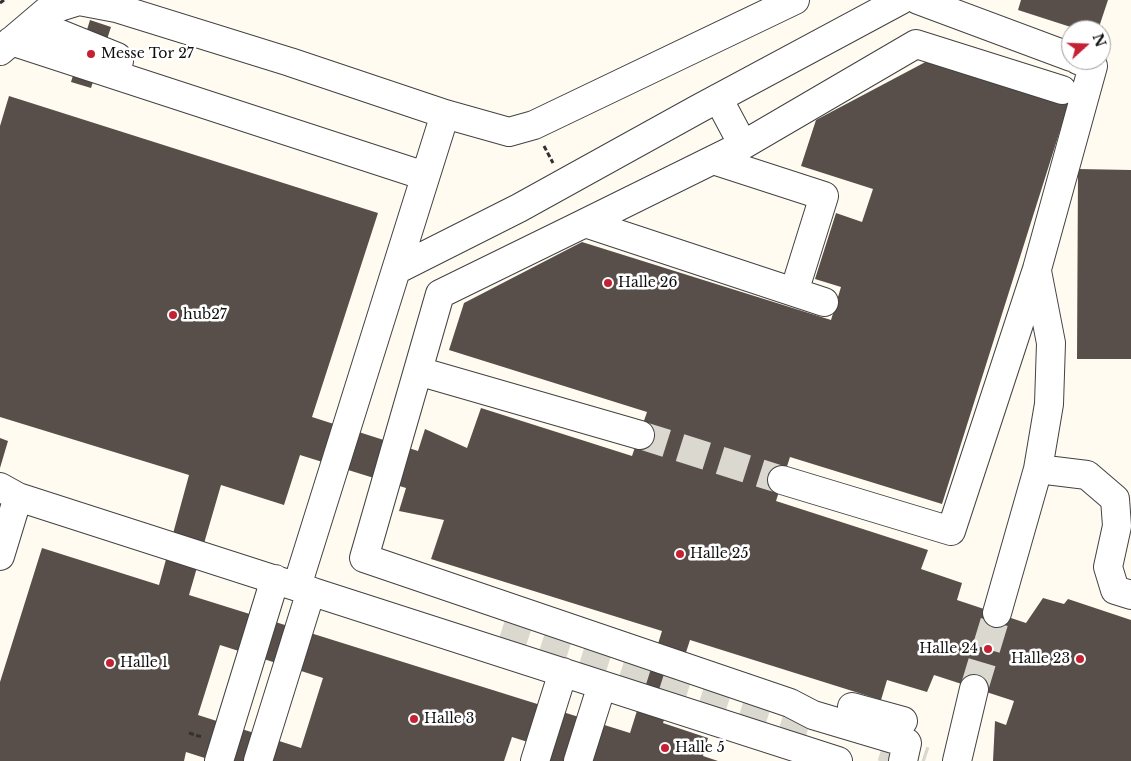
<!DOCTYPE html>
<style>
body{margin:0}
#map{position:relative;width:1131px;height:761px;overflow:hidden;background:#fffbf1;font-family:"Libre Baskerville",serif}
canvas{display:block}
.north{position:absolute;left:1061px;top:20px;width:50px;height:50px;box-sizing:border-box;background:#fff;border:1px solid #9f9f9f;border-radius:50%;rotate:70deg;font-size:14px;font-weight:700;line-height:20px;text-align:center;color:#0f0f0f}
.north::after{content:'';display:block;margin:auto;width:18px;height:22px;background:#c42134;clip-path:polygon(50% 0,100% 100%,50% 72%,0 100%)}
</style>
<div id="map">
<canvas width="1131" height="761"></canvas>
<div class="north">N</div>
</div>
<script>
const context = document.querySelector('canvas').getContext('2d');
context.lineJoin = 'round';
function paint(path, color) {
  context.fillStyle = color;
  context.fill(path, 'evenodd');
}
function toPath(rows) {
  const path = new Path2D();
  for (const r of rows) {
    path.moveTo(r[0], r[1]);
    for (let i = 2; i < r.length; i += 2) path.lineTo(r[i], r[i + 1]);
  }
  return path;
}
function trace(path, color, width, dash) {
  context.strokeStyle = color;
  context.lineWidth = width;
  context.lineCap = dash ? 'butt' : 'round';
  context.setLineDash(dash || []);
  context.stroke(path);
}
function write(font, color, halo, rows, align = 'center') {
  context.font = font + ' "Libre Baskerville",serif';
  context.lineWidth = 5;
  context.setLineDash([]);
  context.textBaseline = 'middle';
  context.strokeStyle = halo;
  context.fillStyle = color;
  for (const [text, x, y, turn = 0] of rows) {
    context.save();
    context.translate(x, y);
    context.rotate((+turn || 0) * Math.PI / 180);
    context.textAlign = isNaN(turn) ? turn : align;
    if (halo) context.strokeText(text, 0, 0);
    context.fillText(text, 0, 0);
    context.restore();
  }
}
paint(toPath([
 [1021,0,1108,0,1098,30,1080,30,1018,10],
 [90,20,111,27,91,88,71,82],
 [933,58,1069,102,942,504,790,457,776,501,928,550,921,569,962,583,957,600,1026,623,1043,598,1064,604,1068,599,1131,620,1131,761,993,761,995,721,1006,725,1014,701,934,675,927,692,887,680,881,700,690,640,663,723,708,738,703,756,718,761,525,761,531,743,512,737,504,761,214,761,186,752,184,761,0,761,0,682,42,548,159,585,189,475,0,417,0,126,9,96,378,213,312,417,418,451,425,429,467,448,481,408,632,456,647,412,449,350,464,303,582,242,831,320,841,287,815,279,836,213,862,222,873,189,801,166,816,120],
 [300,455,406,488,399,511,444,520,431,559,662,631,630,733,189,595,221,485,284,505],
 [220,645,323,678,301,748,198,715],
 [1078,169,1131,170,1131,359,1077,359],
 [0,438,8,441,0,468]
]), '#584f4b');
trace(toPath([
 [640,435,782,480],
 [503,626,822,728],
 [974,689,997,613],
 [882,747,925,761]
]), '#dbd8cf', 28, [28, 14]);
const minor = toPath([
 [918,0,1071,57],
 [33,23,117,57,119,61],
 [11,41,425,176],
 [0,51,47,11,79,1,116,8,290,62,445,114,509,132,534,125,795,0],
 [718,98,743,145],
 [713,160,824,196,794,292],
 [585,223,440,294,364,558,790,703,813,715,907,743,903,761],
 [396,270,445,114],
 [824,302,585,223,743,145,916,44,1062,90],
 [418,371,640,435],
 [1038,469,1087,475,1115,499,1117,526,1108,567,1115,590,1131,595],
 [782,480,951,531,1037,269,1093,66,1078,60],
 [0,487,18,497,838,761],
 [0,556,18,497],
 [297,586,396,270,519,208,698,109,901,0],
 [997,613,1038,469,1049,404,1051,343,1037,271],
 [852,707,903,721],
 [219,761,275,579],
 [258,761,311,591],
 [535,761,563,672],
 [578,761,602,685],
 [957,761,974,689]
]);
trace(minor, '#424242', 30);
trace(toPath([
 [0,3,4,0],
 [544,146,553,163],
 [189,733,202,737]
]), '#313131', 3, [5, 2.5]);
trace(minor, '#fff', 28);
for (const [x, y, r, color] of [
 [91,54,5,"#c42134"],
 [608,283,5,"#c42134"],
 [173,315,5,"#c42134"],
 [680,554,5,"#c42134"],
 [988,649,5,"#c42134"],
 [1080,659,5,"#c42134"],
 [110,663,5,"#c42134"],
 [414,719,5,"#c42134"],
 [665,748,5,"#c42134"]
]) {
  const dot = new Path2D();
  dot.arc(x, y, r, 0, 2 * Math.PI);
  context.fillStyle = color;
  context.fill(dot);
  trace(dot, '#fff', 2);
}
write('14px', '#0f0f0f', '#fff', [
 ["Messe Tor 27",101,54],
 ["Halle 26",618,283],
 ["hub27",183,315],
 ["Halle 25",690,554],
 ["Halle 24",978,649,"right"],
 ["Halle 23",1070,659,"right"],
 ["Halle 1",120,663],
 ["Halle 3",424,719],
 ["Halle 5",675,748]
], 'left');
</script>
